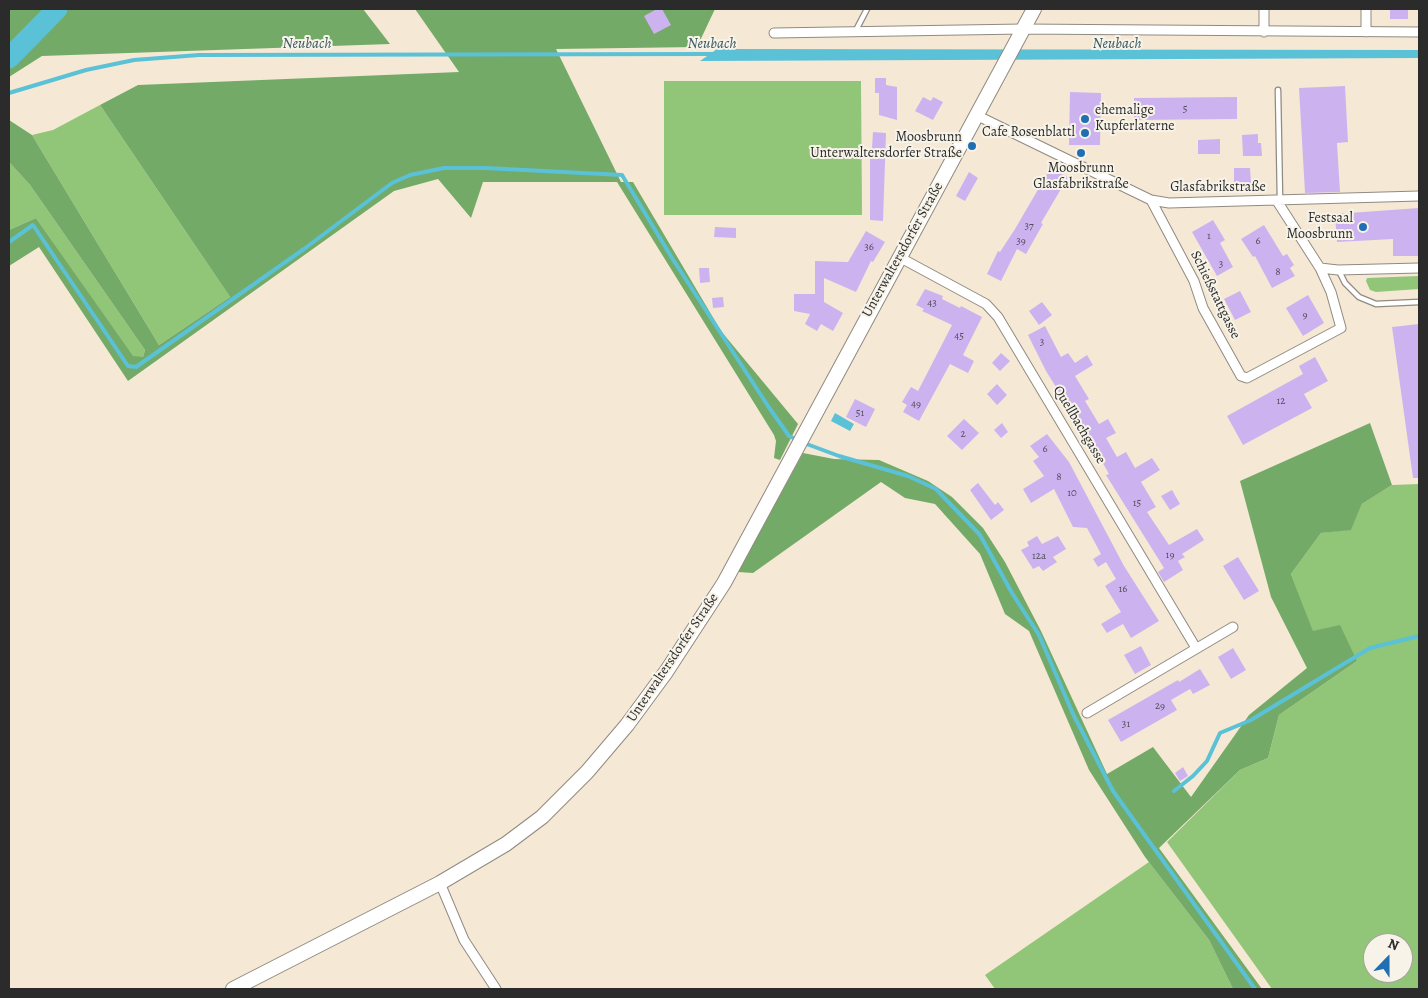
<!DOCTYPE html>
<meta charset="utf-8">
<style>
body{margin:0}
#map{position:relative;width:1428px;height:998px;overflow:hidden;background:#f5e9d5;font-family:Alegreya,serif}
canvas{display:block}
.frame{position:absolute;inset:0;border:10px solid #2b2b2b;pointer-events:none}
.north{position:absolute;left:1363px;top:933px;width:50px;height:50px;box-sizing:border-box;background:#f7f3e8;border:1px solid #a5a39c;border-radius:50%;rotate:22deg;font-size:14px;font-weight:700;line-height:20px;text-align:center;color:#2b2b2b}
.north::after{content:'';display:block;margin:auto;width:18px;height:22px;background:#1f6fb2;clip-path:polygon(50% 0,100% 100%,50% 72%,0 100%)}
</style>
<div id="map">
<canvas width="1428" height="998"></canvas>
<div class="frame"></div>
<div class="north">N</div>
</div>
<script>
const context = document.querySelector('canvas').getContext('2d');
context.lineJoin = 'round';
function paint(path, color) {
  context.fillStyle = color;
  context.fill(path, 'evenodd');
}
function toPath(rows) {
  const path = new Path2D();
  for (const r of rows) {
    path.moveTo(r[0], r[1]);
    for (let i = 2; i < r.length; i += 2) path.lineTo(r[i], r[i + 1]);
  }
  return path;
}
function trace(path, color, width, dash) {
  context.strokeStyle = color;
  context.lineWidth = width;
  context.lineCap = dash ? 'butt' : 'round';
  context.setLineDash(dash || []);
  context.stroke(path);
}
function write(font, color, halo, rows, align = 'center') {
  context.font = font + ' Alegreya,serif';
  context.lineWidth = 4;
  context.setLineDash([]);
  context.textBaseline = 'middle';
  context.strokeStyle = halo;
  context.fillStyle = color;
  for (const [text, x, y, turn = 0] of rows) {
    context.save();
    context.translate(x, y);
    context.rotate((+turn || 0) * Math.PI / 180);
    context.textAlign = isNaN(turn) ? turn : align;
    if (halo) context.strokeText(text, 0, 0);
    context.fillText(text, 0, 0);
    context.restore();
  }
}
paint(toPath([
 [664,81,861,81,862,215,664,215],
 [100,105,230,297,159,345,32,135,53,130],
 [9,162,30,185,145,350,143,357,133,357,36,218,9,230],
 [1419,276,1419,289,1376,292,1370,290,1366,281,1367,278],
 [1419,484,1419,989,1272,989,1167,842,1240,770,1268,758,1279,715,1357,661,1313,632,1291,574,1321,533,1351,529,1362,504,1392,485],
 [1373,943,1403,943,1403,973,1373,973],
 [1149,862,1209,940,1233,989,995,989,985,975]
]), '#91c577');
paint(toPath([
 [9,9,363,9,390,44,42,56,9,77],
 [415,9,715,9,697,47,556,49,621,182,633,182,721,331,798,424,780,460,774,458,776,441,774,435,617,182,483,182,471,218,438,179,394,191,128,381,39,247,9,266,9,230,36,218,133,356,143,357,145,350,30,185,9,162,9,120,32,135,159,345,230,297,100,105,138,85,459,72],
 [1370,423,1392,485,1362,504,1351,530,1321,533,1291,574,1313,631,1340,625,1357,661,1279,715,1268,758,1240,770,1159,848,1262,989,1233,989,1209,940,1145,857,1089,770,1029,631,1005,614,980,554,935,504,905,498,881,482,753,573,738,572,803,453,834,459,879,460,928,481,952,497,983,528,1005,562,1041,631,1107,774,1153,747,1191,797,1249,715,1307,668,1271,597,1240,481]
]), '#74aa68');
paint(toPath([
 [717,49,1419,50,1419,58,700,61],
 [835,413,854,424,850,431,831,421]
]), '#5ac1d7');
trace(toPath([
 [9,93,86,70,134,60,199,55,712,54],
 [9,242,33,225,128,366,136,367,304,249,392,183,410,175,444,168,485,168,622,175,672,258,768,406,789,436,798,440],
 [804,443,839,456,908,476,936,489,980,535,1012,593,1039,635,1073,714,1113,791,1255,989],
 [1174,791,1193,776,1207,761,1220,733,1251,720,1370,648,1419,636]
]), '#5ac1d7', 4);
trace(toPath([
 [9,58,57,9]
]), '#5ac1d7', 21);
paint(toPath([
 [657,9,662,9,671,25,654,34,644,16],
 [1390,9,1408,9,1408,19,1390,19],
 [875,78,886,78,886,85,897,87,897,120,879,115,879,93,875,93],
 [1345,86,1348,142,1337,143,1340,192,1305,193,1299,88],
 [1070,92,1101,93,1100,145,1069,145],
 [923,97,931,101,933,97,943,102,933,120,915,111],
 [1237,97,1237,119,1134,120,1134,98],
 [873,132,886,133,883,221,870,220,870,148,872,148],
 [1258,134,1258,143,1261,143,1262,156,1243,156,1242,135],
 [1220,139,1220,154,1198,154,1198,140],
 [1234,168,1250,168,1251,183,1234,183],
 [1050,169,1068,177,1041,223,1043,224,1026,254,1017,249,1001,281,987,274,998,251,1000,252,1015,229],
 [969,172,978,178,965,201,956,196],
 [1419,208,1419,256,1393,256,1393,239,1337,242,1335,214],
 [1213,220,1225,240,1220,243,1233,267,1217,276,1192,232],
 [1264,225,1283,256,1287,254,1294,265,1290,268,1295,276,1272,288,1255,256,1253,257,1241,239],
 [715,227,736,228,736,238,714,237],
 [866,231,885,242,873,262,871,261,856,292,824,278,824,302,843,313,833,331,821,324,817,331,805,324,810,314,794,311,794,294,815,294,815,261,848,262],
 [699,268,709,268,710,282,700,283],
 [925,289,943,296,942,299,960,308,961,306,982,317,963,355,974,361,968,373,950,364,919,421,903,412,907,405,902,402,911,387,918,391,952,325,922,311,924,309,916,305],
 [1240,291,1251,312,1235,320,1224,299],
 [1308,295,1324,323,1303,336,1286,308],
 [723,297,724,307,713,308,712,298],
 [1042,302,1052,315,1039,325,1029,311],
 [1419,324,1419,478,1413,478,1392,327],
 [1045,326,1061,357,1068,353,1075,363,1087,355,1093,365,1075,376,1089,399,1085,401,1099,424,1108,419,1116,433,1106,438,1117,457,1126,452,1135,468,1152,458,1160,470,1141,482,1156,507,1147,512,1169,545,1197,529,1204,540,1182,554,1185,557,1178,561,1183,570,1164,582,1158,572,1164,568,1106,475,1109,474,1100,458,1046,371,1028,335],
 [1001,353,1010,361,1000,371,992,363],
 [1315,357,1328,381,1304,394,1312,408,1243,445,1227,416,1303,374,1299,366],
 [997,384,1007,395,997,405,987,394],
 [855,399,875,409,866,427,846,417],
 [964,419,979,433,962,450,947,436],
 [1002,423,1008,432,1001,438,994,430],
 [1047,434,1069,462,1124,566,1159,621,1131,638,1123,624,1107,633,1101,624,1121,612,1105,586,1116,579,1106,562,1098,567,1093,559,1101,554,1087,528,1073,527,1054,489,1031,503,1023,489,1044,476,1033,461,1039,457,1030,446],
 [978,483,995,505,998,502,1004,510,991,520,970,490],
 [1172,490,1180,504,1170,510,1161,496],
 [1037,536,1042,544,1058,536,1066,549,1053,557,1057,562,1043,571,1039,566,1033,569,1021,550,1029,546,1027,542],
 [1238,557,1259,591,1244,600,1223,566],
 [1141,646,1151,665,1135,674,1124,655],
 [1233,648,1246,670,1231,679,1218,657],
 [1200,669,1210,685,1193,694,1190,689,1171,700,1177,710,1121,742,1108,720,1178,680,1179,682],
 [1183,767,1188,776,1180,781,1175,773]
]), '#ccb3f0');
const lane = toPath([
 [855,32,867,9],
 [1278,90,1280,200],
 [1339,271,1345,283,1359,297,1376,304,1419,302]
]);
const street = toPath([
 [1264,9,1264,32],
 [1366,9,1366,32],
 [774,33,1023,29,1419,32],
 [976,115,1151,200,1169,203,1419,196],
 [1151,200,1194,281,1203,308,1241,376,1247,378,1341,328,1331,292,1320,268,1277,201],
 [899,257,986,304,998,317,1196,648],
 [1320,268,1338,270,1419,268],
 [1087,713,1233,627],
 [440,883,464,940,496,989]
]);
const secondary = toPath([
 [233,989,440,883,506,844,542,817,587,772,627,725,666,672,724,583,1034,9]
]);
trace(lane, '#908a80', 7);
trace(street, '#908a80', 11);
trace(secondary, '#908a80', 16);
trace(lane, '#fff', 4.5);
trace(street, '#fff', 9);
trace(secondary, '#fff', 14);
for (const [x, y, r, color] of [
 [1085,119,5,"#1f6fb2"],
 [1085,133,5,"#1f6fb2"],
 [972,146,5,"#1f6fb2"],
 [1081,153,5,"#1f6fb2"],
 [1363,227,5,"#1f6fb2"]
]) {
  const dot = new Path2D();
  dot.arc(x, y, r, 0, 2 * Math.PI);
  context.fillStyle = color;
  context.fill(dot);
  trace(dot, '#f7f3e8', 2);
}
write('11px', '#534d5c', null, [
 ["5",1185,109],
 ["37",1029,226],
 ["1",1209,236],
 ["39",1021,241],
 ["6",1258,241],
 ["36",869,247],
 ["3",1221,264],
 ["8",1278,272],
 ["43",932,303],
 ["9",1305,315],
 ["45",959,336],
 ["3",1042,342],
 ["12",1281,401],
 ["49",916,404],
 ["51",860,413],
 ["2",963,434],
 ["6",1045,449],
 ["8",1059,477],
 ["10",1072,493],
 ["15",1137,503],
 ["19",1170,555],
 ["12a",1039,556],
 ["16",1123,589],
 ["29",1160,706],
 ["31",1126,724]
]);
write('14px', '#2b2b2b', '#f7f3e8', [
 ["ehemalige",1095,111,"left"],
 ["Kupferlaterne",1095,127,"left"],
 ["Cafe Rosenblattl",1075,133],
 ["Moosbrunn",962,138],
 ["Unterwaltersdorfer Straße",962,154],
 ["Moosbrunn",1081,169,"center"],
 ["Glasfabrikstraße",1081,185,"center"],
 ["Festsaal",1353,219],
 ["Moosbrunn",1353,235]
], 'right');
write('14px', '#2b2b2b', '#f7f3e8', [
 ["Glasfabrikstraße",1218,188],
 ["Unterwaltersdorfer Straße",903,250,-61],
 ["Schießstattgasse",1215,295,64],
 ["Quellbachgasse",1079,425,59],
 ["Unterwaltersdorfer Straße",673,658,-56]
]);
write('italic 15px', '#39585f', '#f7f3e8', [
 ["Neubach",307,44],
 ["Neubach",712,44],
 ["Neubach",1117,44]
]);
</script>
